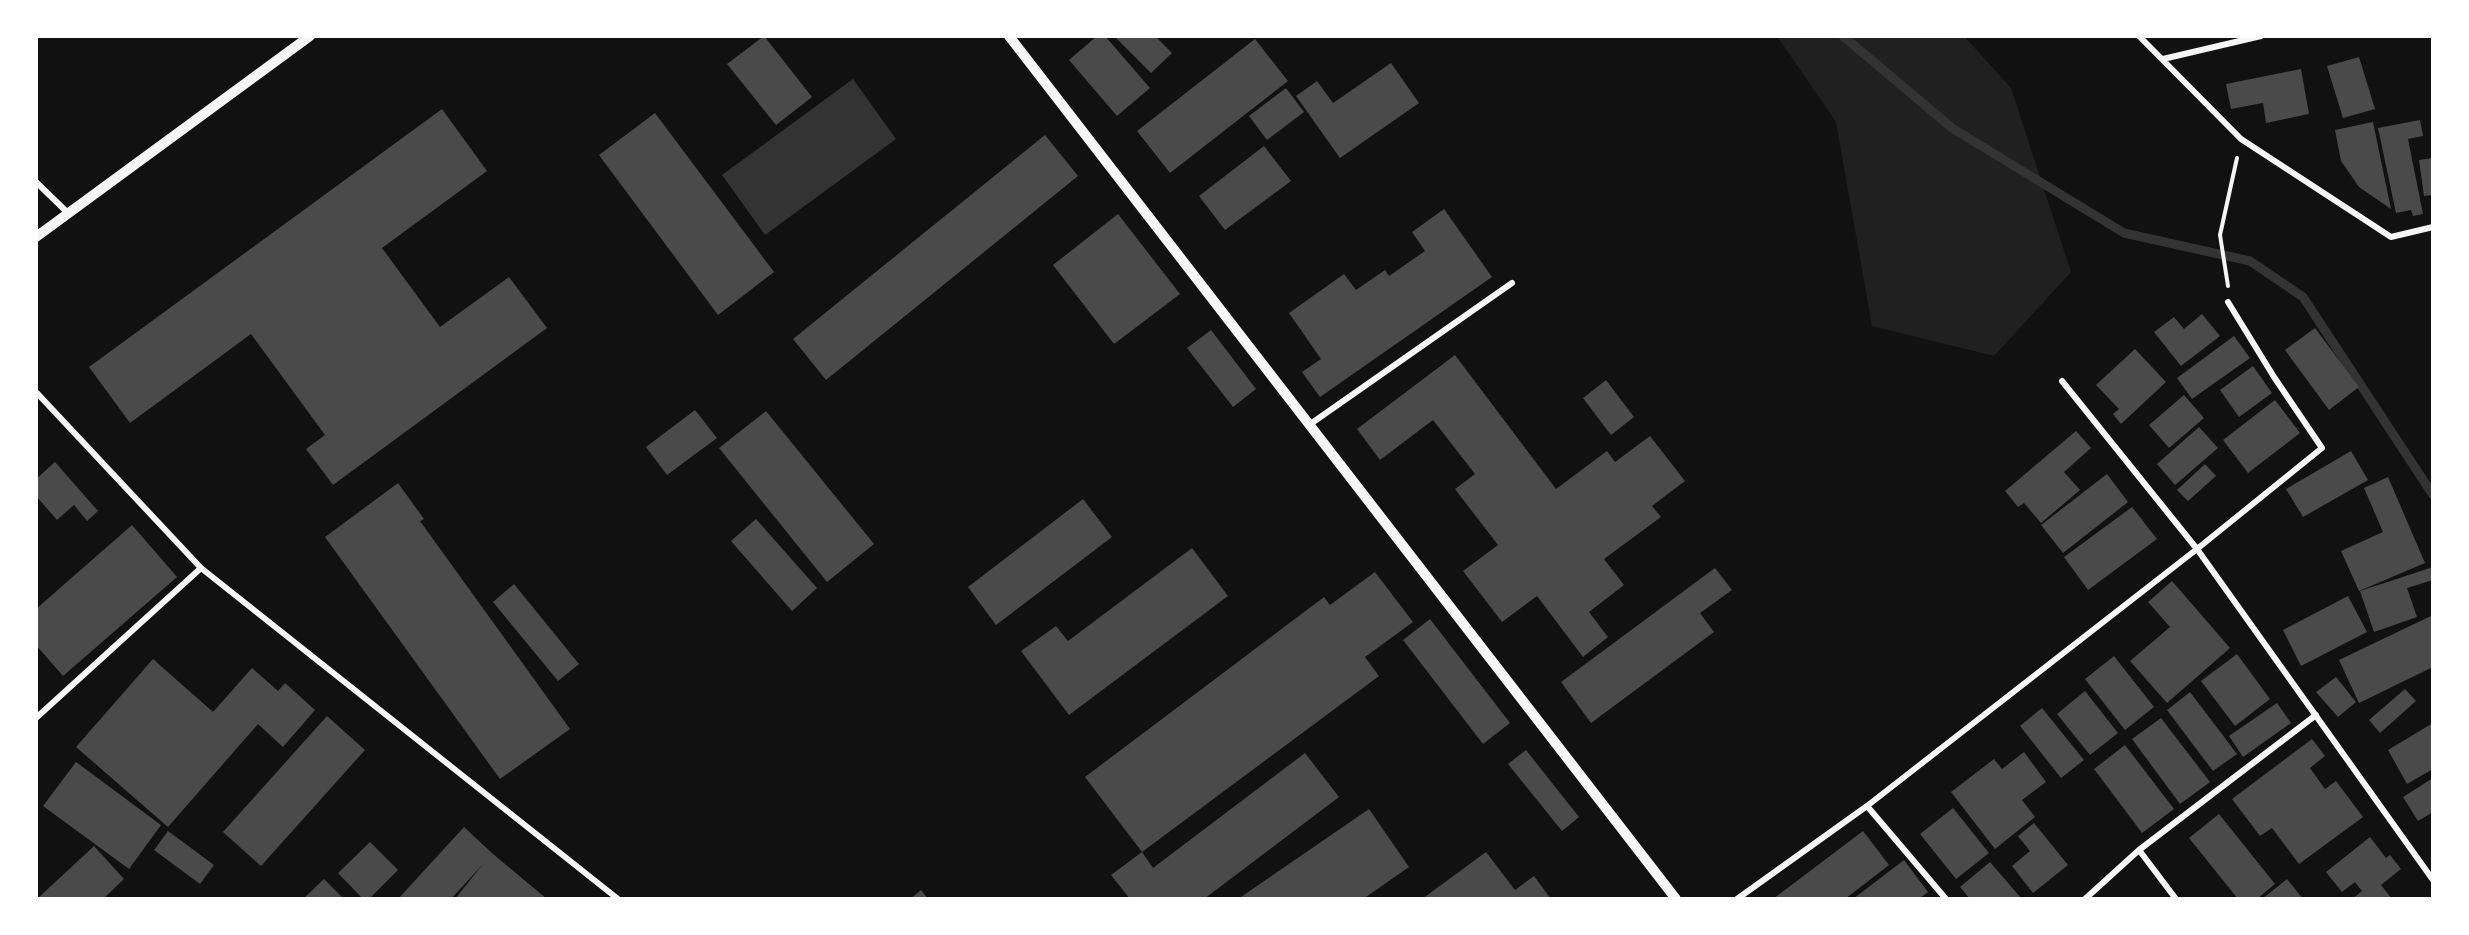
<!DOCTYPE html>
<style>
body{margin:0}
#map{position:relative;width:2469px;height:935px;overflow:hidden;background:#111;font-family:"PT Sans",sans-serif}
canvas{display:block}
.frame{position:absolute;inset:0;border:38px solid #fff;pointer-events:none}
</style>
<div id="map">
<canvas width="2469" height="935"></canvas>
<div class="frame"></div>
</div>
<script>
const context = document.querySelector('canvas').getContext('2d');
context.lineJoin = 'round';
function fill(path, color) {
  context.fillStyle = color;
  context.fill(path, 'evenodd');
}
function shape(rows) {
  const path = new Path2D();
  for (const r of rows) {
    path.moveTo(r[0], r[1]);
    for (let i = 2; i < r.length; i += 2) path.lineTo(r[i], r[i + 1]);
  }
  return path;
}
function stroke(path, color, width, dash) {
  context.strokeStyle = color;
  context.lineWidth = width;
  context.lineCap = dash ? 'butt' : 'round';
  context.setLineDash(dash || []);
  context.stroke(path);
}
fill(shape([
 [1777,36,1964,36,2011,88,2071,272,1994,356,1872,326,1836,122]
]), '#202020');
fill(shape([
 [853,79,896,139,765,235,722,175]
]), '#333');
stroke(shape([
 [1843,36,1952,128,2124,233,2250,261,2303,297,2433,495]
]), '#333', 9);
fill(shape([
 [764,36,812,97,776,125,727,64],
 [1097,36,1105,36,1150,88,1117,116,1069,60],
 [1114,36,1155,36,1172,53,1151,73],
 [1255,39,1288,81,1170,173,1137,131],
 [2359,57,2375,109,2343,118,2327,66],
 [1391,63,1419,103,1340,158,1296,96,1317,81,1333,103],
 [2301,69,2309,114,2266,123,2263,103,2231,109,2226,84],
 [1286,88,1304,112,1267,140,1249,116],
 [442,109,487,171,382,248,440,327,509,277,547,328,333,485,306,449,325,435,251,334,130,423,89,367],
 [655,113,774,272,718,315,599,155],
 [2420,120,2423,136,2408,139,2423,214,2413,216,2411,210,2396,213,2378,128],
 [2373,122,2391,209,2359,187,2341,161,2335,130],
 [1045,135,1078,176,826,380,793,339],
 [1264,146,1291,181,1225,230,1199,196],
 [2433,158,2433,195,2424,196,2419,160],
 [1444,209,1492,277,1320,397,1302,372,1321,359,1289,313,1344,274,1356,290,1385,270,1389,276,1425,251,1412,232],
 [1118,214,1180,294,1114,344,1053,265],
 [2202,314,2220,336,2181,366,2154,332,2174,317,2184,329],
 [2315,328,2359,387,2329,410,2285,350],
 [1211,330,1256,389,1233,407,1187,348],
 [2234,336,2250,358,2192,399,2177,378],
 [2135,349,2166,382,2121,424,2113,414,2119,409,2096,385],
 [1455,355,1556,489,1607,451,1615,462,1650,436,1685,481,1652,506,1661,517,1604,559,1624,585,1589,612,1608,637,1583,657,1537,596,1502,622,1463,571,1498,545,1455,489,1475,474,1433,420,1380,460,1357,429],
 [2253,366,2272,393,2239,417,2220,390],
 [1606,380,1634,417,1611,435,1583,398],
 [2184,395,2204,418,2169,448,2149,425],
 [2275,400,2300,433,2248,473,2223,440],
 [695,410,717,438,667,475,646,447],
 [766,411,874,544,827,582,719,448],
 [2199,427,2218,448,2175,485,2157,464],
 [2076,431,2091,448,2064,472,2080,490,2041,523,2024,503,2018,507,2005,491],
 [2351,451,2368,480,2303,517,2286,489],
 [55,462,98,511,87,521,74,505,57,520,36,496,36,479],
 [2205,464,2216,476,2188,501,2177,490],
 [2107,474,2128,502,2063,553,2041,525],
 [2388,477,2425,563,2359,591,2341,551,2383,532,2364,488],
 [398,483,424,519,420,521,570,729,500,779,325,537],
 [1083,499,1112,537,996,625,968,587],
 [2132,507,2157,539,2088,590,2064,557],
 [756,519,817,588,792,611,731,541],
 [132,525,177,577,63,676,36,645,36,609],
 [1192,548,1228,596,1069,715,1021,651,1056,626,1068,641],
 [2433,567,2433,580,2407,588,2417,617,2374,632,2360,591],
 [1715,568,1732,590,1700,613,1714,632,1591,723,1561,682],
 [1375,572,1413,622,1365,657,1379,676,1142,852,1153,868,1305,753,1339,797,1204,899,1130,899,1111,875,1142,852,1085,777,1324,597,1330,605],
 [2172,581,2230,648,2167,703,2130,661,2170,627,2148,602],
 [514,584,579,664,558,681,493,602],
 [2348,596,2367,632,2301,666,2283,630],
 [2433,615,2433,667,2359,703,2339,660],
 [1430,619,1510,723,1483,744,1403,640],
 [2237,654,2270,699,2235,726,2201,681],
 [2114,656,2154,707,2125,730,2085,679],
 [153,659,213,712,252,668,278,691,285,683,315,710,283,747,258,724,168,827,76,747],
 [2336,677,2356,702,2338,717,2316,692],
 [2405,689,2416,701,2380,733,2369,720],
 [2085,691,2118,733,2090,755,2057,714],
 [2190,692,2237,754,2213,771,2167,710],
 [2277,703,2291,723,2243,757,2229,736],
 [2042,708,2084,760,2061,778,2020,726],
 [327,716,365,750,261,866,223,832],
 [2161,718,2210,782,2180,804,2132,739],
 [2433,723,2433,769,2407,784,2388,750],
 [2312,739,2325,756,2310,768,2325,789,2336,781,2363,817,2299,864,2272,828,2260,836,2232,799],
 [2125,745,2174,809,2142,833,2094,769],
 [1526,750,1579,817,1562,831,1508,764],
 [2024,752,2046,782,2022,800,2035,817,1995,849,1951,792,1994,759,2002,769],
 [76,762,161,825,129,869,43,806],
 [2433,778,2433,812,2418,821,2403,797],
 [1953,808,1989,853,1956,879,1920,834],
 [1369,809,1409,867,1363,899,1238,899],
 [2219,814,2275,884,2257,899,2238,899,2189,838],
 [2034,823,2068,865,2033,893,2012,866,2030,851,2018,836],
 [464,827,493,854,547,899,455,899,483,864,451,899,398,899],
 [168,831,214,865,200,884,154,850],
 [1863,831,1889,865,1845,899,1773,899],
 [2370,837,2386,858,2390,855,2401,869,2381,885,2392,899,2352,899,2362,891,2355,882,2342,892,2326,872],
 [370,842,398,870,369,899,363,899,338,873],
 [94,846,124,879,103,899,37,899],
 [1486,852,1515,890,1534,876,1551,899,1422,899],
 [1904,860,1928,892,1919,899,1853,899],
 [1990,862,2021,898,2020,899,1970,899,1960,887],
 [324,879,344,899,303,899],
 [2287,879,2303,899,2262,899],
 [921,890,928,899,910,899]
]), '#4a4a4a');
stroke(shape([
 [2228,286,2220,235,2237,158]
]), '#f5f5f5', 4);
stroke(shape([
 [2139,36,2241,139,2391,237,2433,227],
 [2163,59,2261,36],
 [36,182,68,213],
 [2062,381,2197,549,2433,880],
 [36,392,201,568,618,899],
 [1309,425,1512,283],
 [36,718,201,568],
 [1867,806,1946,899],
 [2139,850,2176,899],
 [1737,899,1867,806,2197,549,2322,448,2274,377,2228,302],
 [2085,899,2139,850,2316,715]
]), '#f5f5f5', 6);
stroke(shape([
 [1009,36,1676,899],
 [36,237,310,36]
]), '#f5f5f5', 10);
</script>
